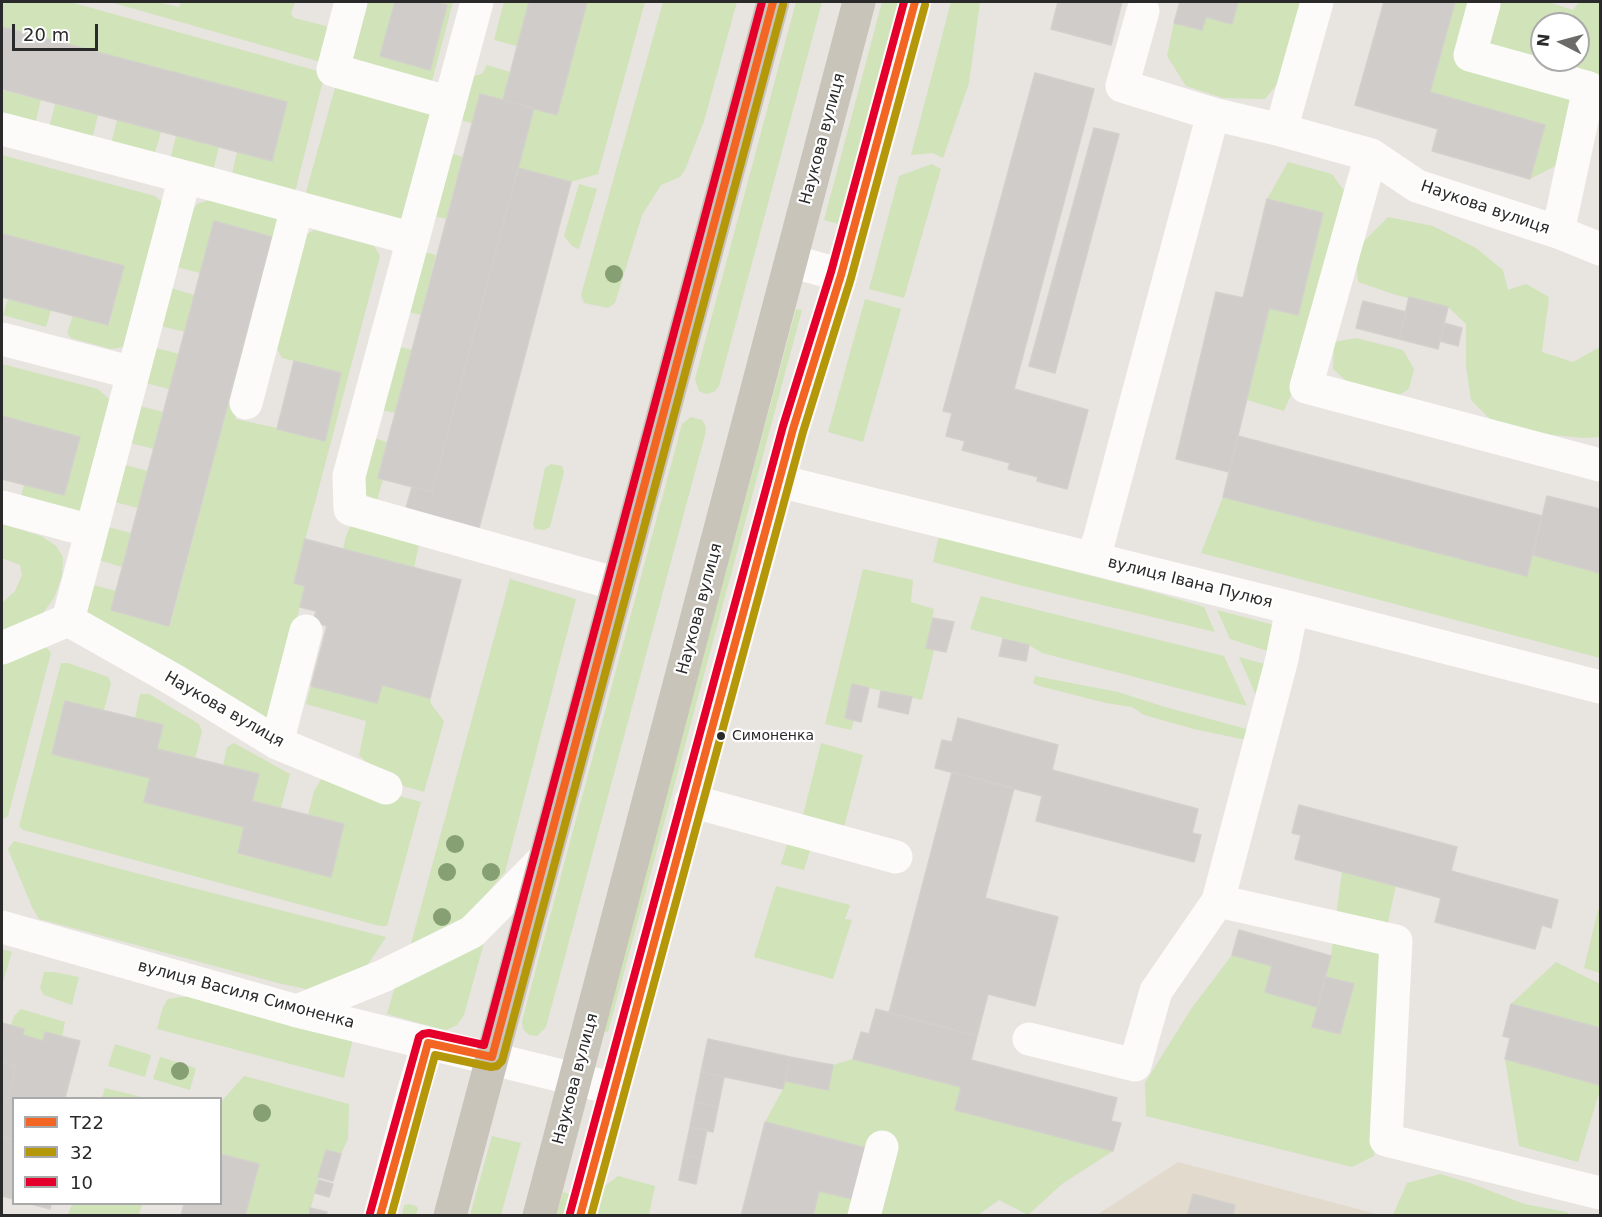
<!DOCTYPE html>
<meta charset="utf-8">
<style>
body{margin:0}
#map{position:relative;width:1602px;height:1217px;overflow:hidden;background:#e8e4e0;font-family:"DejaVu Sans",sans-serif}
canvas{display:block}
.frame{position:absolute;inset:0;border:3px solid #2a2a2a;pointer-events:none}
.legend{position:absolute;left:12px;top:1097px;width:210px;height:108px;box-sizing:border-box;background:#fff;border:2px solid #aaa;margin:0;padding:8px 10px;list-style:none;font-size:18px;color:#2a2a2a}
.legend li{display:flex;align-items:center;gap:12px;height:30px}
.legend b{width:30px;border:2px solid #aaa}
.north{position:absolute;left:1530px;top:12px;width:60px;height:60px;box-sizing:border-box;background:#fff;border:2px solid #aaa;border-radius:50%;rotate:276deg;font-size:16px;font-weight:700;line-height:24px;text-align:center;color:#2a2a2a}
.north::after{content:'';display:block;margin:auto;width:21px;height:27px;background:#6c6b6a;clip-path:polygon(50% 0,100% 100%,50% 72%,0 100%)}
.scale{position:absolute;left:12px;top:24px;width:86px;height:27px;box-sizing:border-box;border:3px solid #2a2a2a;border-top:0;padding-left:8px;font-size:18px;line-height:21px;white-space:nowrap;color:#2a2a2a;-webkit-text-stroke:4px #fff;paint-order:stroke}
</style>
<div id="map">
<canvas width="1602" height="1217"></canvas>
<div class="frame"></div>
<ul class="legend">
<li><b style="height:8px;background:#f26522"></b>Т22</li>
<li><b style="height:8px;background:#b5980a"></b>32</li>
<li><b style="height:8px;background:#e4002b"></b>10</li>
</ul>
<div class="north">N</div>
<div class="scale">20 m</div>
</div>
<script>
const context = document.querySelector('canvas').getContext('2d');
context.lineJoin = 'round';
function fill(path, color) {
  context.fillStyle = color;
  context.fill(path, 'evenodd');
}
function shape(rows) {
  const path = new Path2D();
  for (const r of rows) {
    path.moveTo(r[0], r[1]);
    for (let i = 2; i < r.length; i += 2) path.lineTo(r[i], r[i + 1]);
  }
  return path;
}
function stroke(path, color, width, dash) {
  context.strokeStyle = color;
  context.lineWidth = width;
  context.lineCap = dash ? 'butt' : 'round';
  context.setLineDash(dash || []);
  context.stroke(path);
}
function label(font, color, halo, rows, align = 'center') {
  context.font = font + ' "DejaVu Sans",sans-serif';
  context.lineWidth = 4.5;
  context.setLineDash([]);
  context.textBaseline = 'middle';
  context.strokeStyle = halo;
  context.fillStyle = color;
  for (const [text, x, y, turn = 0] of rows) {
    context.save();
    context.translate(x, y);
    context.rotate((+turn || 0) * Math.PI / 180);
    context.textAlign = isNaN(turn) ? turn : align;
    if (halo) context.strokeText(text, 0, 0);
    context.fillText(text, 0, 0);
    context.restore();
  }
}
fill(shape([
 [1178,1162,1381,1215,1095,1216]
]), '#e3dace');
fill(shape([
 [2,2,70,2,325,73,293,200,230,183,237,152,272,161,287,102,2,27],
 [110,2,157,2,179,7,181,2,295,2,291,14,294,18,326,26,329,33,328,64],
 [365,2,453,2,431,85,349,63],
 [504,2,529,2,517,46,494,40],
 [587,2,645,2,598,174,571,182,518,168,534,108,557,114],
 [663,2,737,2,704,121,685,170,680,177,661,185,642,215,615,303,608,308,584,303,581,295],
 [796,2,822,2,719,386,714,392,706,394,699,391,695,379],
 [882,2,898,2,838,224,824,220],
 [951,2,980,2,969,83,943,158,933,153,911,155],
 [1238,2,1305,2,1282,78,1265,99,1223,98,1186,86,1167,56,1174,23,1202,30,1206,17,1232,24],
 [1455,2,1548,2,1573,10,1579,2,1600,2,1600,106,1565,161,1530,179,1430,92],
 [1542,24,1578,24,1578,60,1542,60],
 [487,65,510,72,503,100,480,94,472,123,456,119,470,77,482,74],
 [338,77,431,111,401,219,303,203],
 [2,90,41,100,35,124,2,115],
 [55,104,98,115,92,139,49,128],
 [117,120,161,132,154,156,111,144],
 [176,136,219,147,213,171,170,160],
 [447,152,463,157,446,219,430,215],
 [2,155,155,196,162,202,123,347,111,349,71,338,67,333,73,316,109,325,124,266,2,234],
 [1288,162,1332,174,1358,210,1306,361,1284,411,1247,400,1269,308,1298,315,1323,213,1267,199],
 [932,164,941,169,904,298,869,289,899,176],
 [579,184,597,189,579,249,572,246,564,236],
 [209,200,283,218,284,223,235,419,277,428,294,361,282,358,274,343,301,238,314,230,374,246,380,256,294,582,305,586,273,713,265,719,86,612,93,585,116,591,112,610,170,626,272,237,214,222,200,273,177,267,192,211,197,204],
 [1388,217,1433,226,1476,248,1503,270,1508,290,1526,284,1549,297,1542,352,1573,362,1600,347,1600,437,1583,438,1533,433,1497,426,1471,400,1466,366,1466,324,1448,307,1396,295,1358,282,1355,250],
 [420,251,436,255,421,315,404,311],
 [171,288,194,295,185,332,161,326],
 [8,299,51,310,46,327,3,315],
 [865,299,901,309,863,442,828,432],
 [796,309,802,310,608,1032,603,1031],
 [1356,338,1403,350,1414,369,1409,389,1386,403,1360,393,1333,369,1334,342],
 [395,346,412,350,395,413,378,409],
 [156,348,179,354,169,389,146,383],
 [2,364,98,389,110,400,86,514,17,509,24,485,64,495,79,437,2,416],
 [140,406,163,412,154,449,130,443],
 [691,417,702,420,706,427,705,435,546,1027,537,1036,529,1035,523,1029,522,1021,682,424],
 [370,437,387,442,378,477,383,479,377,500,360,492],
 [551,464,562,466,564,472,550,527,544,530,535,529,533,524,545,468],
 [125,465,148,471,138,508,115,502],
 [1223,497,1527,576,1533,555,1600,573,1600,658,1201,553],
 [2,524,41,536,56,546,63,557,62,576,54,598,43,613,2,633,2,603,15,591,22,575,20,565,2,558],
 [351,525,421,535,414,568,343,549,346,536],
 [108,527,131,533,122,567,99,560],
 [939,536,1153,592,1204,607,1215,632,1019,585,933,562],
 [863,569,913,580,911,602,934,609,926,647,934,650,922,700,852,684,845,718,854,720,851,730,825,724],
 [510,579,576,599,505,872,462,924,410,947],
 [981,596,1224,656,1247,706,1042,653,1029,645,970,629],
 [1217,610,1274,625,1280,655,1230,639],
 [46,647,51,653,8,816,2,820,2,658],
 [1239,657,1275,667,1262,709],
 [61,663,68,663,108,677,111,683,104,710,53,754,150,778,144,802,244,827,238,854,331,876,344,824,308,815,314,791,322,778,330,777,421,802,387,926,380,926,23,830,19,826],
 [1035,676,1118,692,1165,707,1254,731,1251,741,1194,729,1144,715,1132,707,1106,703,1039,686,1033,683],
 [382,685,430,698,431,704,444,721,424,792,366,775,368,764,359,755,366,721,306,704,311,686,377,703],
 [140,694,149,694,199,724,202,731,195,759,157,749,163,725,135,718],
 [234,743,290,774,281,808,252,801,223,766,227,747],
 [821,743,863,755,844,827,803,815],
 [790,834,813,841,804,870,781,864],
 [14,841,189,887,386,937,365,969,311,990,282,984,39,919,32,907,8,849],
 [1342,871,1396,885,1382,950,1374,1156,1352,1167,1146,1116,1145,1083,1191,1009,1232,955,1272,966,1265,992,1317,1007,1312,1027,1340,1034,1353,985,1326,977,1331,956],
 [776,886,850,905,845,919,852,920,833,979,754,957],
 [1598,910,1600,910,1600,973,1584,968],
 [488,928,464,1015,457,1025,446,1030,440,1029,387,1014,396,983],
 [2,949,12,952,3,982,2,982],
 [1556,962,1600,984,1600,1028,1511,1004],
 [44,972,53,972,79,977,72,1005,44,995,40,988],
 [181,997,201,997,353,1038,344,1078,157,1029,163,1007,168,999],
 [21,1009,65,1022,62,1037,45,1032,43,1041,23,1035,24,1029,11,1025,14,1016],
 [115,1044,151,1055,145,1077,108,1066],
 [160,1057,196,1068,190,1090,153,1079],
 [853,1059,961,1087,955,1110,1113,1151,1062,1184,1028,1215,999,1200,978,1215,812,1215,819,1191,856,1200,870,1149,765,1122,783,1089,785,1081,827,1090,833,1065],
 [1505,1059,1600,1085,1600,1090,1578,1162,1519,1146],
 [244,1076,349,1104,348,1139,341,1154,326,1150,309,1215,245,1215,259,1164,221,1154,220,1103],
 [105,1088,146,1098,102,1098],
 [492,1136,521,1143,501,1215,470,1215],
 [1440,1174,1470,1183,1524,1204,1567,1212,1570,1215,1393,1215,1407,1183],
 [618,1176,655,1186,649,1215,595,1216,601,1189],
 [563,1192,569,1194,563,1215,556,1215],
 [72,1204,142,1204,139,1215,68,1215],
 [409,1204,416,1206,418,1209,416,1215,402,1215,404,1205]
]), '#d0e3b9');
const building = shape([
 [395,2,434,2,447,5,430,70,380,56,395,2],
 [529,2,587,2,557,115,503,100,529,2],
 [1058,2,1122,2,1111,45,1051,29,1058,2],
 [1180,2,1238,2,1232,24,1206,17,1202,30,1174,23,1180,2],
 [1384,2,1455,2,1430,92,1545,125,1530,179,1432,151,1438,129,1355,105,1384,2],
 [2,27,287,102,272,161,2,89,2,27],
 [1035,73,1094,89,1014,389,1088,410,1067,489,1037,481,1038,477,1008,469,1010,463,962,450,965,441,946,436,952,413,943,411,1035,73],
 [480,94,534,108,432,492,378,478,480,94],
 [1094,128,1119,134,1055,373,1029,366,1094,128],
 [518,168,571,182,479,528,406,508,412,487,432,492,518,168],
 [1267,199,1323,213,1298,315,1269,308,1229,472,1176,459,1216,292,1243,298,1267,199],
 [214,221,272,237,169,626,111,610,214,221],
 [2,234,124,266,108,325,2,297,2,234],
 [1409,297,1448,307,1438,349,1399,339,1409,297],
 [1363,301,1406,312,1399,339,1356,328,1363,301],
 [1444,323,1462,328,1458,346,1440,341,1444,323],
 [294,361,341,373,325,441,277,429,294,361],
 [2,416,80,437,64,495,2,479,2,416],
 [1238,436,1542,516,1527,576,1223,497,1238,436],
 [1547,496,1600,509,1600,573,1533,555,1547,496],
 [305,539,461,580,430,698,382,685,377,703,311,686,327,626,313,622,316,611,300,607,305,586,294,583,305,539],
 [933,618,954,622,946,652,926,648,933,618],
 [1003,639,1029,645,1026,661,999,656,1003,639],
 [852,684,869,688,861,722,845,718,852,684],
 [881,691,912,697,908,714,878,707,881,691],
 [65,701,163,725,157,749,259,774,252,801,344,824,331,877,238,853,244,827,144,802,150,778,52,754,65,701],
 [958,718,1058,745,1052,770,1198,809,1192,833,1201,835,1194,862,1036,821,1042,796,935,768,942,740,952,742,958,718],
 [952,772,1014,788,985,898,1058,917,1035,1006,988,994,977,1036,889,1013,952,772],
 [1299,805,1457,847,1451,871,1558,900,1551,928,1542,925,1535,949,1435,922,1441,898,1295,859,1301,835,1292,833,1299,805],
 [1239,930,1331,956,1317,1007,1265,992,1272,966,1232,955,1239,930],
 [1326,977,1354,984,1340,1034,1312,1027,1326,977],
 [1511,1004,1600,1028,1600,1085,1505,1059,1510,1038,1503,1036,1511,1004],
 [876,1009,977,1036,971,1060,1117,1098,1111,1121,1121,1123,1113,1151,955,1110,961,1087,853,1059,861,1032,869,1034,876,1009],
 [2,1023,24,1029,23,1035,43,1041,45,1032,80,1041,65,1098,14,1099,8,1098,16,1066,2,1062,2,1023],
 [708,1039,790,1057,783,1089,701,1072,708,1039],
 [790,1057,833,1065,828,1090,785,1081,790,1057],
 [2,1062,16,1066,8,1098,14,1099,14,1140,2,1137,2,1062],
 [701,1072,724,1077,718,1107,695,1102,701,1072],
 [695,1102,718,1107,713,1132,690,1127,695,1102],
 [765,1122,870,1149,856,1200,819,1191,813,1216,741,1216,765,1122],
 [690,1127,707,1130,701,1159,684,1155,690,1127],
 [2,1137,14,1140,14,1199,2,1196,2,1137],
 [326,1150,341,1154,333,1181,318,1177,326,1150],
 [220,1154,259,1164,245,1216,181,1216,184,1204,220,1204,220,1154],
 [684,1155,701,1159,696,1184,679,1180,684,1155],
 [319,1180,333,1184,329,1197,315,1193,319,1180],
 [1193,1194,1235,1205,1233,1216,1187,1216,1193,1194],
 [31,1204,51,1204,50,1209,31,1204],
 [310,1208,327,1212,326,1216,309,1216,310,1208]
]);
fill(building, '#cfccc9');
stroke(building, '#d3d0cc', 1.5);
stroke(shape([
 [351,2,333,70,450,103],
 [477,2,349,476,350,509,617,584],
 [1484,4,1470,55,1589,88,1558,232],
 [1143,11,1122,86,1213,114],
 [2,129,185,177],
 [1281,130,1371,155,1417,186,1558,232,1600,249],
 [1371,155,1306,387,1600,465],
 [791,261,841,275],
 [2,339,133,373],
 [246,403,297,208],
 [779,481,1292,608,1600,687],
 [2,507,91,531],
 [1092,558,1099,540,1213,114,1281,130,1317,2],
 [68,620,174,680,277,743,386,788],
 [2,648,68,620,185,177,413,239],
 [277,743,306,631],
 [691,801,896,857],
 [1218,901,1396,941,1386,1140,1600,1193],
 [2,927,297,1011,603,1086],
 [297,1011,383,976,472,932,545,858],
 [1029,1039,1135,1065,1156,991,1218,901,1282,659,1292,608],
 [380,1216,413,1093,428,1043],
 [580,1216,793,429,841,275,915,2],
 [864,1216,882,1147]
]), '#fcfbfa', 33);
stroke(shape([
 [450,1216,773,2],
 [539,1216,859,2]
]), '#c9c4ba', 33);
stroke(shape([
 [380,1216,428,1043,492,1057,773,2],
 [580,1216,793,429,841,275,915,2]
]), '#f26522', 8);
stroke(shape([
 [391,1216,435,1055,491,1067,497,1066,502,1061,783,5],
 [591,1216,803,432,851,278,925,5]
]), '#b5980a', 8);
stroke(shape([
 [370,1213,419,1037,423,1034,429,1033,484,1045,762,2],
 [570,1213,783,426,831,272,904,2]
]), '#e4002b', 8);
context.fillStyle = '#86a073';
for (const [x, y] of [
 [614,274],
 [455,844],
 [447,872],
 [491,872],
 [442,917],
 [180,1071],
 [262,1113]
]) {
  context.beginPath();
  context.arc(x, y, 9, 0, 2 * Math.PI);
  context.fill();
}
for (const [x, y, r, color] of [
 [721,736,5,"#2a2a2a"]
]) {
  const dot = new Path2D();
  dot.arc(x, y, r, 0, 2 * Math.PI);
  context.fillStyle = color;
  context.fill(dot);
  stroke(dot, '#fff', 2);
}
label('14px', '#2a2a2a', '#fff', [
 ["Симоненка",732,736]
], 'left');
label('16px', '#2a2a2a', '#fff', [
 ["Наукова вулиця",823,139,-75],
 ["Наукова вулиця",1485,208,19],
 ["вулиця Івана Пулюя",1190,583,14],
 ["Наукова вулиця",700,609,-75],
 ["Наукова вулиця",224,710,30],
 ["вулиця Василя Симоненка",246,995,15],
 ["Наукова вулиця",576,1079,-75]
]);
</script>
